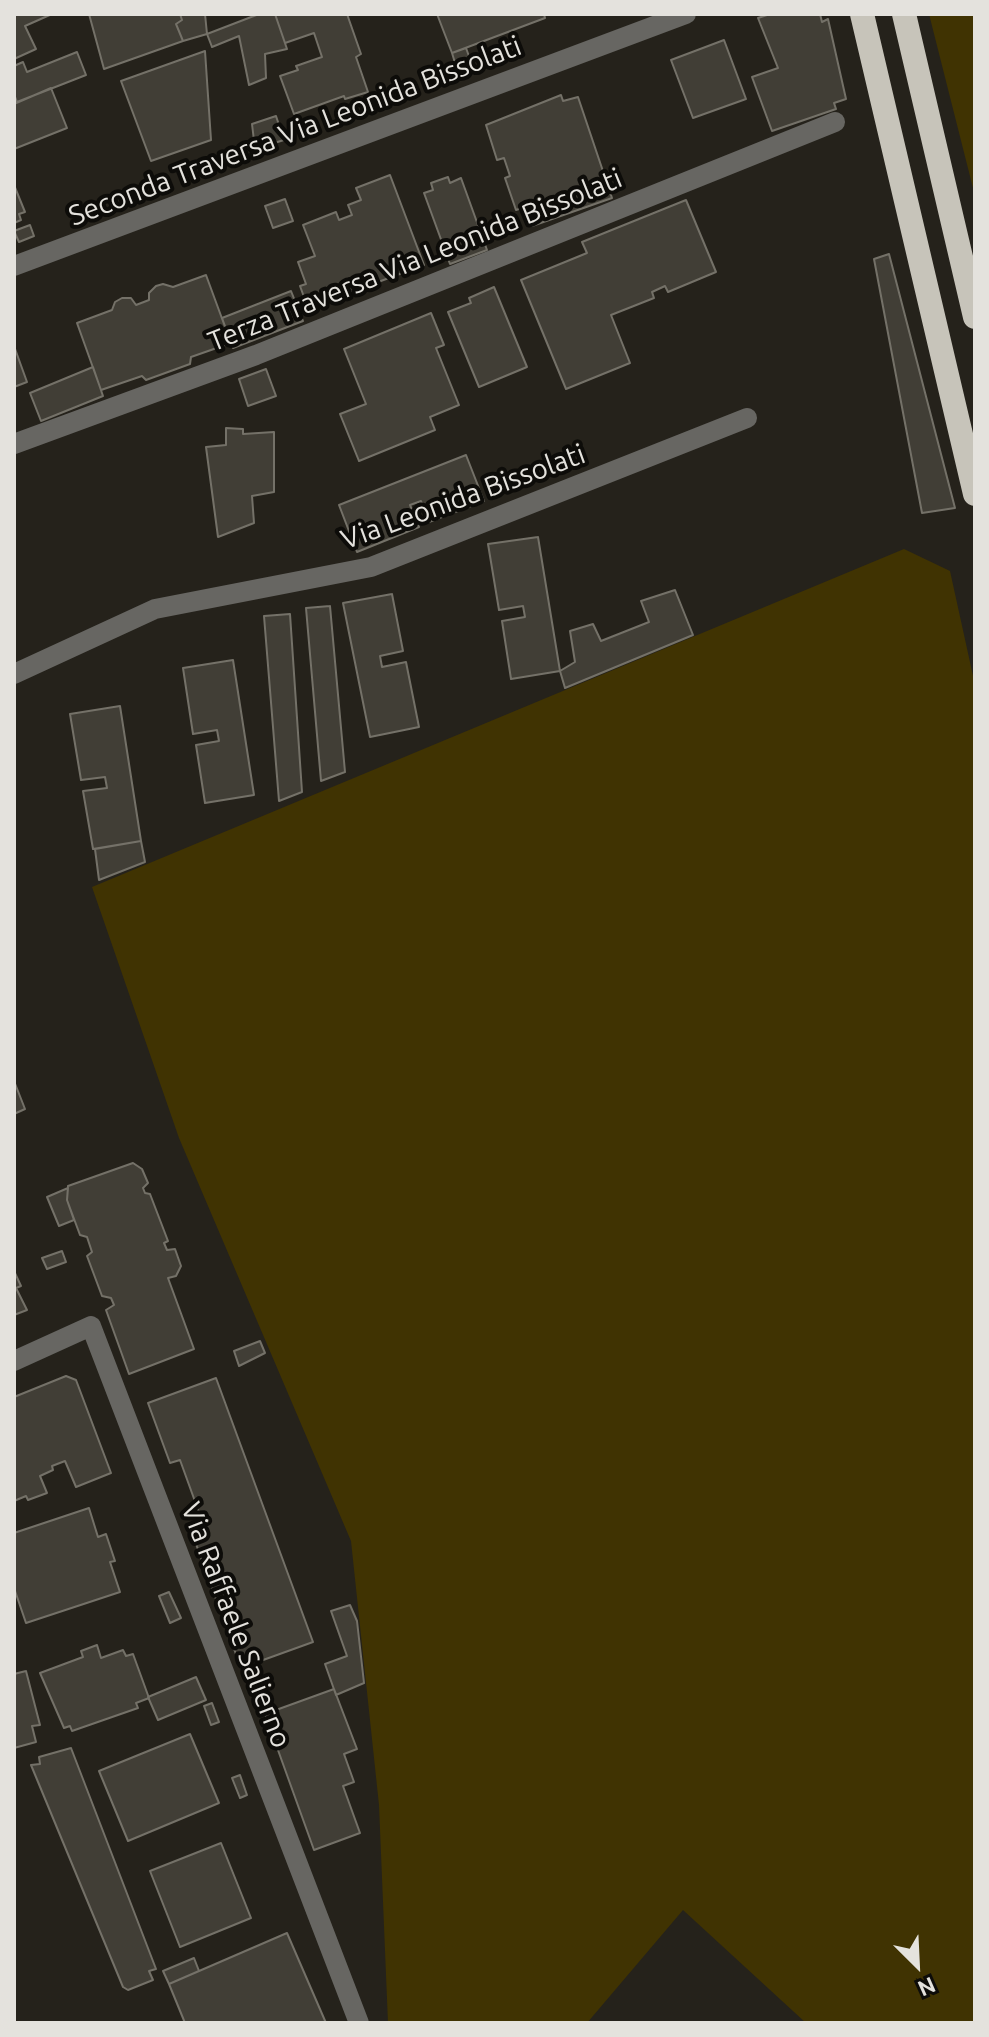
<!DOCTYPE html>
<style>
body{margin:0}
#map{position:relative;width:989px;height:2037px;overflow:hidden;background:#25221b;font-family:Ubuntu,sans-serif}
canvas{display:block}
.frame{position:absolute;inset:0;border:16px solid #e4e2dd;pointer-events:none}
.north{position:absolute;left:877px;top:1925px;width:80px;height:80px;-webkit-text-stroke:6px #0d0c09;paint-order:stroke;rotate:156deg;font-size:22px;font-weight:700;line-height:32px;text-align:center;color:#e4e2dd}
.north::after{content:'';display:block;margin:auto;width:28px;height:36px;background:#e4e2dd;clip-path:polygon(50% 0,100% 100%,50% 72%,0 100%)}
</style>
<div id="map">
<canvas width="989" height="2037"></canvas>
<div class="frame"></div>
<div class="north">N</div>
</div>
<script>
const context = document.querySelector('canvas').getContext('2d');
context.lineJoin = 'round';
function fill(path, color) {
  context.fillStyle = color;
  context.fill(path, 'evenodd');
}
function shape(rows) {
  const path = new Path2D();
  for (const r of rows) {
    path.moveTo(r[0], r[1]);
    for (let i = 2; i < r.length; i += 2) path.lineTo(r[i], r[i + 1]);
  }
  return path;
}
function stroke(path, color, width, dash) {
  context.strokeStyle = color;
  context.lineWidth = width;
  context.lineCap = dash ? 'butt' : 'round';
  context.setLineDash(dash || []);
  context.stroke(path);
}
function label(font, color, halo, rows, align = 'center') {
  context.font = font + ' Ubuntu,sans-serif';
  context.lineWidth = 8;
  context.setLineDash([]);
  context.textBaseline = 'middle';
  context.strokeStyle = halo;
  context.fillStyle = color;
  for (const [text, x, y, turn = 0] of rows) {
    context.save();
    context.translate(x, y);
    context.rotate((+turn || 0) * Math.PI / 180);
    context.textAlign = isNaN(turn) ? turn : align;
    if (halo) context.strokeText(text, 0, 0);
    context.fillText(text, 0, 0);
    context.restore();
  }
}
fill(shape([
 [929,14,975,14,975,196],
 [904,549,950,571,975,685,975,2023,806,2023,683,1910,587,2023,388,2023,379,1805,351,1541,179,1138,92,887]
]), '#403302');
const building = shape([
 [14,14,52,14,25,26,36,49,14,59,14,14],
 [89,14,180,14,182,20,176,24,183,41,104,69,89,14],
 [180,14,205,14,207,34,183,41,176,24,182,20,180,14],
 [259,14,275,14,287,49,265,54,266,78,249,85,239,36,212,47,207,34,259,14],
 [275,14,347,14,361,54,356,57,368,92,345,99,344,96,294,114,280,76,298,70,296,66,322,57,314,33,285,43,275,14],
 [437,14,544,14,545,18,452,53,437,14],
 [770,14,820,14,822,22,828,19,846,99,834,103,836,109,772,131,752,77,778,68,758,18,770,14],
 [724,40,746,99,693,118,671,60,724,40],
 [466,48,474,70,459,76,452,53,466,48],
 [205,51,211,140,151,161,121,81,205,51],
 [77,52,86,75,17,102,14,94,14,66,23,62,27,72,77,52],
 [51,88,67,128,14,149,14,104,51,88],
 [561,95,563,101,578,97,612,198,532,226,525,207,516,210,505,178,510,176,504,158,497,160,486,125,561,95],
 [276,116,284,140,255,149,252,124,276,116],
 [390,175,424,265,308,308,300,286,306,284,298,262,315,256,303,225,336,212,339,220,352,215,348,205,361,200,356,188,390,175],
 [448,177,450,183,461,178,487,250,450,264,424,193,433,190,431,183,448,177],
 [14,185,25,212,19,214,21,220,14,223,14,185],
 [285,199,293,221,273,228,265,206,285,199],
 [686,200,716,272,668,292,665,286,652,292,654,298,611,315,630,363,566,389,521,280,587,253,582,242,686,200],
 [30,225,34,236,19,242,14,231,30,225],
 [889,254,955,508,922,513,874,259,889,254],
 [206,275,231,343,191,357,190,364,146,380,142,376,101,390,77,323,112,310,115,302,122,298,131,298,136,305,149,300,149,293,156,286,163,284,173,287,206,275],
 [494,287,527,367,479,387,448,312,471,303,469,298,494,287],
 [291,291,303,321,233,348,222,318,291,291],
 [431,313,444,345,436,348,459,405,430,417,435,430,359,461,340,414,366,404,344,349,431,313],
 [14,346,27,382,14,387,14,346],
 [93,367,103,396,41,421,30,393,93,367],
 [266,369,276,396,248,406,239,379,266,369],
 [226,428,243,429,243,434,274,432,274,492,252,496,254,523,218,537,206,447,226,445,226,428],
 [466,455,484,501,429,522,421,501,410,505,419,527,357,552,339,505,466,455],
 [538,537,560,671,511,679,502,621,525,617,523,606,499,610,488,544,538,537],
 [675,590,693,635,565,688,560,671,575,662,570,631,593,624,601,641,649,622,641,601,675,590],
 [392,594,403,651,380,656,382,667,406,662,419,727,370,737,343,603,392,594],
 [330,606,345,772,321,781,306,608,330,606],
 [290,614,302,792,279,801,264,616,290,614],
 [233,660,254,795,205,803,196,745,219,741,217,730,193,734,183,668,233,660],
 [120,706,141,841,93,849,83,791,107,788,105,777,81,780,70,714,120,706],
 [141,841,145,862,99,880,95,849,141,841],
 [14,1081,25,1109,14,1114,14,1081],
 [133,1163,142,1169,148,1183,143,1188,145,1193,150,1194,168,1241,164,1243,167,1250,175,1249,181,1266,176,1276,168,1278,194,1349,129,1374,106,1310,114,1305,111,1298,102,1296,87,1256,92,1252,87,1237,80,1235,67,1200,68,1186,133,1163],
 [68,1188,67,1200,74,1220,59,1226,47,1197,68,1188],
 [62,1251,66,1262,47,1269,42,1258,62,1251],
 [14,1271,21,1286,16,1288,27,1310,14,1315,14,1271],
 [260,1341,265,1353,239,1366,234,1351,260,1341],
 [66,1376,76,1380,111,1473,76,1487,65,1461,52,1466,53,1470,40,1476,47,1493,28,1500,26,1496,14,1501,14,1397,66,1376],
 [216,1378,313,1642,241,1668,192,1533,205,1529,180,1460,170,1463,148,1403,216,1378],
 [89,1508,98,1537,106,1534,115,1561,110,1562,120,1592,26,1623,14,1588,14,1533,89,1508],
 [169,1592,181,1618,170,1623,159,1596,169,1592],
 [350,1605,357,1621,364,1683,336,1695,325,1664,347,1656,331,1611,350,1605],
 [97,1645,101,1658,123,1650,126,1656,133,1654,149,1698,136,1703,138,1708,72,1731,70,1726,64,1728,40,1673,83,1657,81,1651,97,1645],
 [26,1671,40,1725,32,1726,36,1742,14,1748,14,1674,26,1671],
 [196,1677,206,1700,158,1720,148,1697,196,1677],
 [334,1689,357,1749,344,1754,354,1782,343,1786,360,1833,314,1850,265,1714,334,1689],
 [212,1703,219,1722,211,1725,204,1706,212,1703],
 [190,1734,219,1803,128,1841,99,1771,190,1734],
 [71,1748,156,1969,149,1971,153,1980,128,1990,123,1987,31,1765,40,1764,39,1757,71,1748],
 [240,1775,247,1795,240,1798,232,1778,240,1775],
 [221,1843,251,1918,180,1947,150,1871,221,1843],
 [287,1933,326,2023,185,2023,169,1984,287,1933],
 [194,1958,199,1971,169,1984,163,1971,194,1958]
]);
fill(building, '#413e36');
stroke(building, '#747168', 2);
stroke(shape([
 [14,266,686,14],
 [14,444,256,355,835,122],
 [14,674,155,609,371,567,747,418],
 [14,1361,91,1326,359,2023]
]), '#676662', 20);
stroke(shape([
 [862,14,975,494],
 [904,14,975,317]
]), '#c7c4ba', 24);
label('28px', '#e4e2dd', '#0d0c09', [
 ["Seconda Traversa Via Leonida Bissolati",295,131,-21],
 ["Terza Traversa Via Leonida Bissolati",415,260,-22],
 ["Via Leonida Bissolati",463,497,-20],
 ["Via Raffaele Salierno",236,1625,69]
]);
</script>
